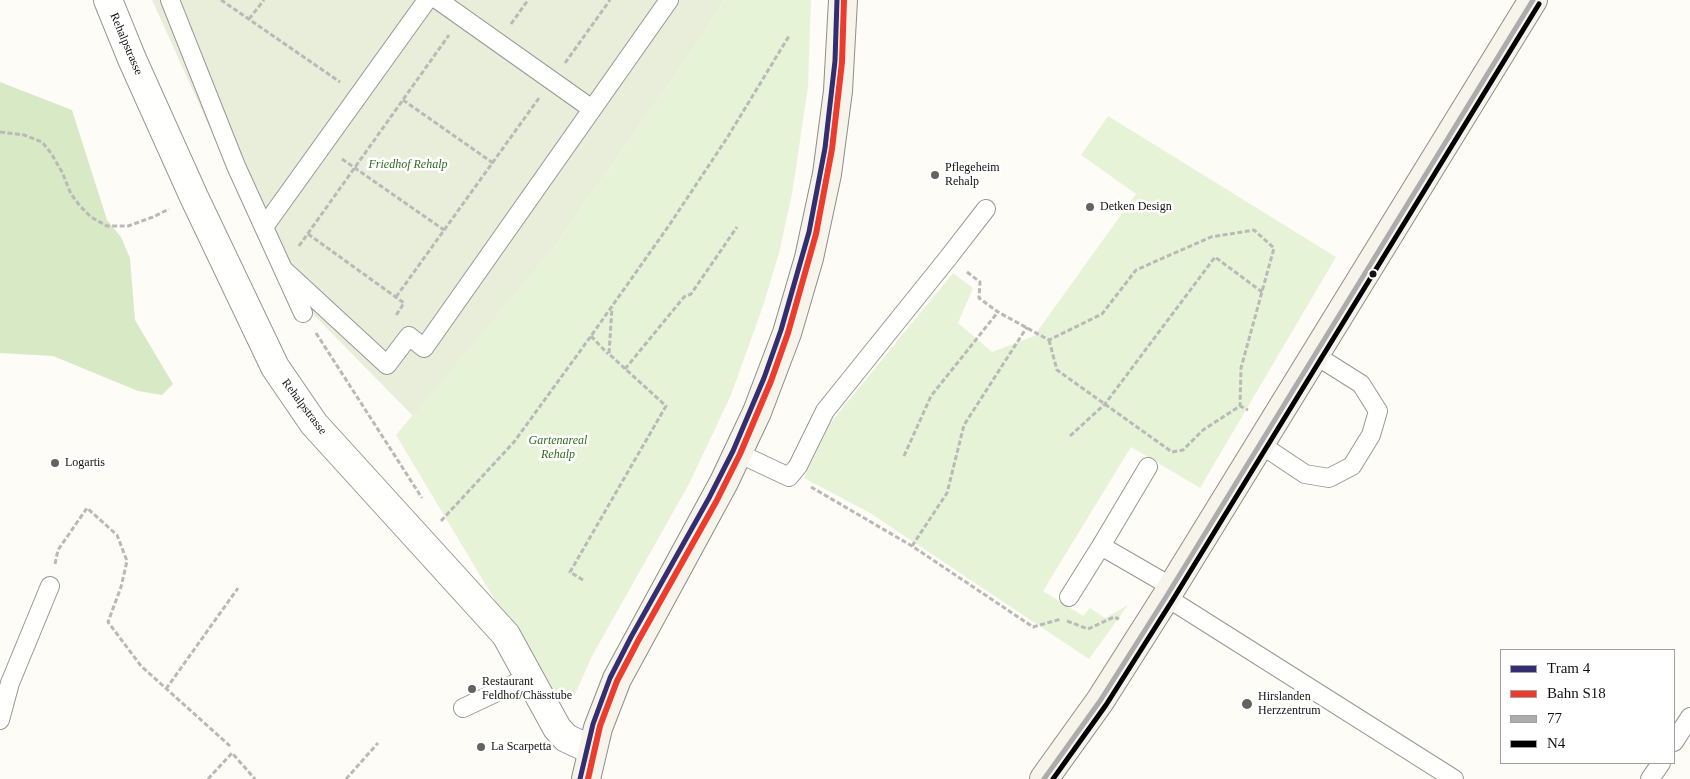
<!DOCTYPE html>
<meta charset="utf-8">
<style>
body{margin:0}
#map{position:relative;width:1690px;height:779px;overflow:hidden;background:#fdfcf7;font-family:"Times New Roman",serif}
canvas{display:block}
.legend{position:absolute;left:1500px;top:649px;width:175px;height:115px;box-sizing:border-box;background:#fff;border:1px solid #a0a0a0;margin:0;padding:6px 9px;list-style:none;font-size:15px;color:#111}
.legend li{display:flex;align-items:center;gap:10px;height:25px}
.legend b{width:25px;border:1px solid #a0a0a0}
</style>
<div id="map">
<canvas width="1690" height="779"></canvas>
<ul class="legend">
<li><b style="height:6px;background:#322e71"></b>Tram 4</li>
<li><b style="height:6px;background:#eb3c2e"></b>Bahn S18</li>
<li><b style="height:6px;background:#acacac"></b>77</li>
<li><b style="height:6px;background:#000"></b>N4</li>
</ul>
</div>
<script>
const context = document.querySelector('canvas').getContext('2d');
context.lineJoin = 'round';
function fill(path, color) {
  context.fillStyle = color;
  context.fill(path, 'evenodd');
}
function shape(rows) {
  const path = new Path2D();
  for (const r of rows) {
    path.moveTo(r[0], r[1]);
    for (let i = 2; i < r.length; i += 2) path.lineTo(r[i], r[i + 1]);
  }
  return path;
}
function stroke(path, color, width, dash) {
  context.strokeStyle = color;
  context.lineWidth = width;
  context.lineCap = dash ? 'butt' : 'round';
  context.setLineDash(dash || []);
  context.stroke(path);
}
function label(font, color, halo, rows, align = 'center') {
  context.font = font + ' "Times New Roman",serif';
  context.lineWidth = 5;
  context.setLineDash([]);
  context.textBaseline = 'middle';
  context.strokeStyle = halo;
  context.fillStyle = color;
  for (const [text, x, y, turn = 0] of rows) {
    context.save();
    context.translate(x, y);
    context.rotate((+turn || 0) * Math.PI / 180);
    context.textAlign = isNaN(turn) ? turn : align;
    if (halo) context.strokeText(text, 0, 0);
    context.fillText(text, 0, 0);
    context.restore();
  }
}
fill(shape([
 [724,0,811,0,808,87,792,194,779,253,763,306,731,395,689,484,592,656,572,701,548,694,496,602,396,435,552,250,704,34],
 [1108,116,1336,257,1200,488,1131,447,1043,591,1083,616,1090,608,1105,618,1128,605,1089,659,870,513,804,478,831,422,953,273,973,288,958,323,992,352,1034,336,1136,194,1081,155]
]), '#e7f3d7');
fill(shape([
 [0,82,72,110,107,220,121,237,130,258,135,320,173,384,162,395,138,391,53,356,0,353]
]), '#d8eac5');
fill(shape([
 [152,0,724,0,704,34,552,250,413,416,309,310,296,318]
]), '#e9eedb');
const service = shape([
 [170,0,236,166,303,313],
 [438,0,592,109],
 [264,227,427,0],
 [283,269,387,365,409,336,424,348,669,0],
 [1260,444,1305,474,1329,478,1352,466,1371,435,1378,411,1361,384,1315,355],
 [738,453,789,477,798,466,825,411,948,258,986,209],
 [1101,546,1148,467],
 [1069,597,1101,546,1172,587],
 [1166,597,1454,779],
 [463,708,529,677],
 [0,720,10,683,50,586],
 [1674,742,1690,717],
 [1650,779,1661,763]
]);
const minor = shape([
 [108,0,132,59,194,197,275,367,314,424,506,635,557,728,566,738,592,750]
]);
const secondary = shape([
 [586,779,598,728,617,679,724,482,757,412,787,333,809,258,827,174,838,91,843,0],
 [1044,779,1100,701,1166,597,1533,0]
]);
stroke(service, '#979795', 20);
stroke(minor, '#979795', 30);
stroke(secondary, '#8e8d8b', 30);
stroke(shape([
 [221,0,340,82],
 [249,19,264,0],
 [511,24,528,0],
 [565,63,610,0],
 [403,100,493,163],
 [0,132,24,135,42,142,51,153,62,172,71,194,80,206,91,217,107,226,128,226,153,217,169,209],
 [342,159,444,230],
 [308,234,404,303,395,317],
 [299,246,449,35],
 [967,272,980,282,979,298,998,312,1049,340,1102,314,1136,270,1211,237,1254,230,1274,248,1241,368,1240,406],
 [396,297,539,98],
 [316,333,422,498],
 [591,336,608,354],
 [1049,340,1057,370,1172,452,1183,450,1203,430,1240,406,1248,410],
 [625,369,684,297,691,294,737,227],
 [1070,436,1105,404,1215,257,1262,292],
 [904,456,931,396,998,312],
 [811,487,912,546,1033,627,1061,619],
 [441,521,514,442,591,336,670,224,727,138,789,36],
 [912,546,947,493,964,425,1027,327],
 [55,564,58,550,87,508,117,535,127,561,121,587,108,622,141,666,230,746],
 [583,580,570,572,666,406,609,354,612,307],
 [1067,621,1088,629,1114,617,1119,619],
 [166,689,238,588],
 [208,779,232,753,255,779],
 [346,779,378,743]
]), '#b9b9b8', 3, [5, 2.5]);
stroke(service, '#fffffe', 18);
stroke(minor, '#fffffe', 28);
stroke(secondary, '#f6f4eb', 28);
stroke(shape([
 [1044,779,1100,701,1166,597,1533,0]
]), '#acacac', 5);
stroke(shape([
 [1053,779,1106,705,1172,601,1539,4]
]), '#000', 5);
stroke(shape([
 [588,779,600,726,617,681,638,641,716,502,740,454,771,381,788,333,816,234,832,149,842,62,844,0]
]), '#eb3c2e', 6);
stroke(shape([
 [580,779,593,724,610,678,631,637,709,498,733,451,764,378,781,330,809,232,825,148,835,61,837,0]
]), '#322e71', 5);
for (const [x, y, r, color] of [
 [935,175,5,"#646362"],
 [1090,207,5,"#646362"],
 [1373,274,4.5,"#111"],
 [55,463,5,"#646362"],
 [472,689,5,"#646362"],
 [1247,704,6,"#646362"],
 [481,747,5,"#646362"]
]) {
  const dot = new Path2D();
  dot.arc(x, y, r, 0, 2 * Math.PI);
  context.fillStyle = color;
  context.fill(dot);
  stroke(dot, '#fff', 2);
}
label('12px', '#111', '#fff', [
 ["Rehalpstrasse",126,44,67],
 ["Rehalpstrasse",304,407,53]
]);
label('italic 12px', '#2f6b1f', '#fff', [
 ["Friedhof Rehalp",408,165],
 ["Gartenareal",558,441],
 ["Rehalp",558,455]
]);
label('12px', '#111', '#fff', [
 ["Pflegeheim",945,168],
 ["Rehalp",945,182],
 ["Detken Design",1100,207],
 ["Logartis",65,463],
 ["Restaurant",482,682],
 ["Feldhof/Chässtube",482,696],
 ["Hirslanden",1258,697],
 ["Herzzentrum",1258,711],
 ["La Scarpetta",491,747]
], 'left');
</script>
